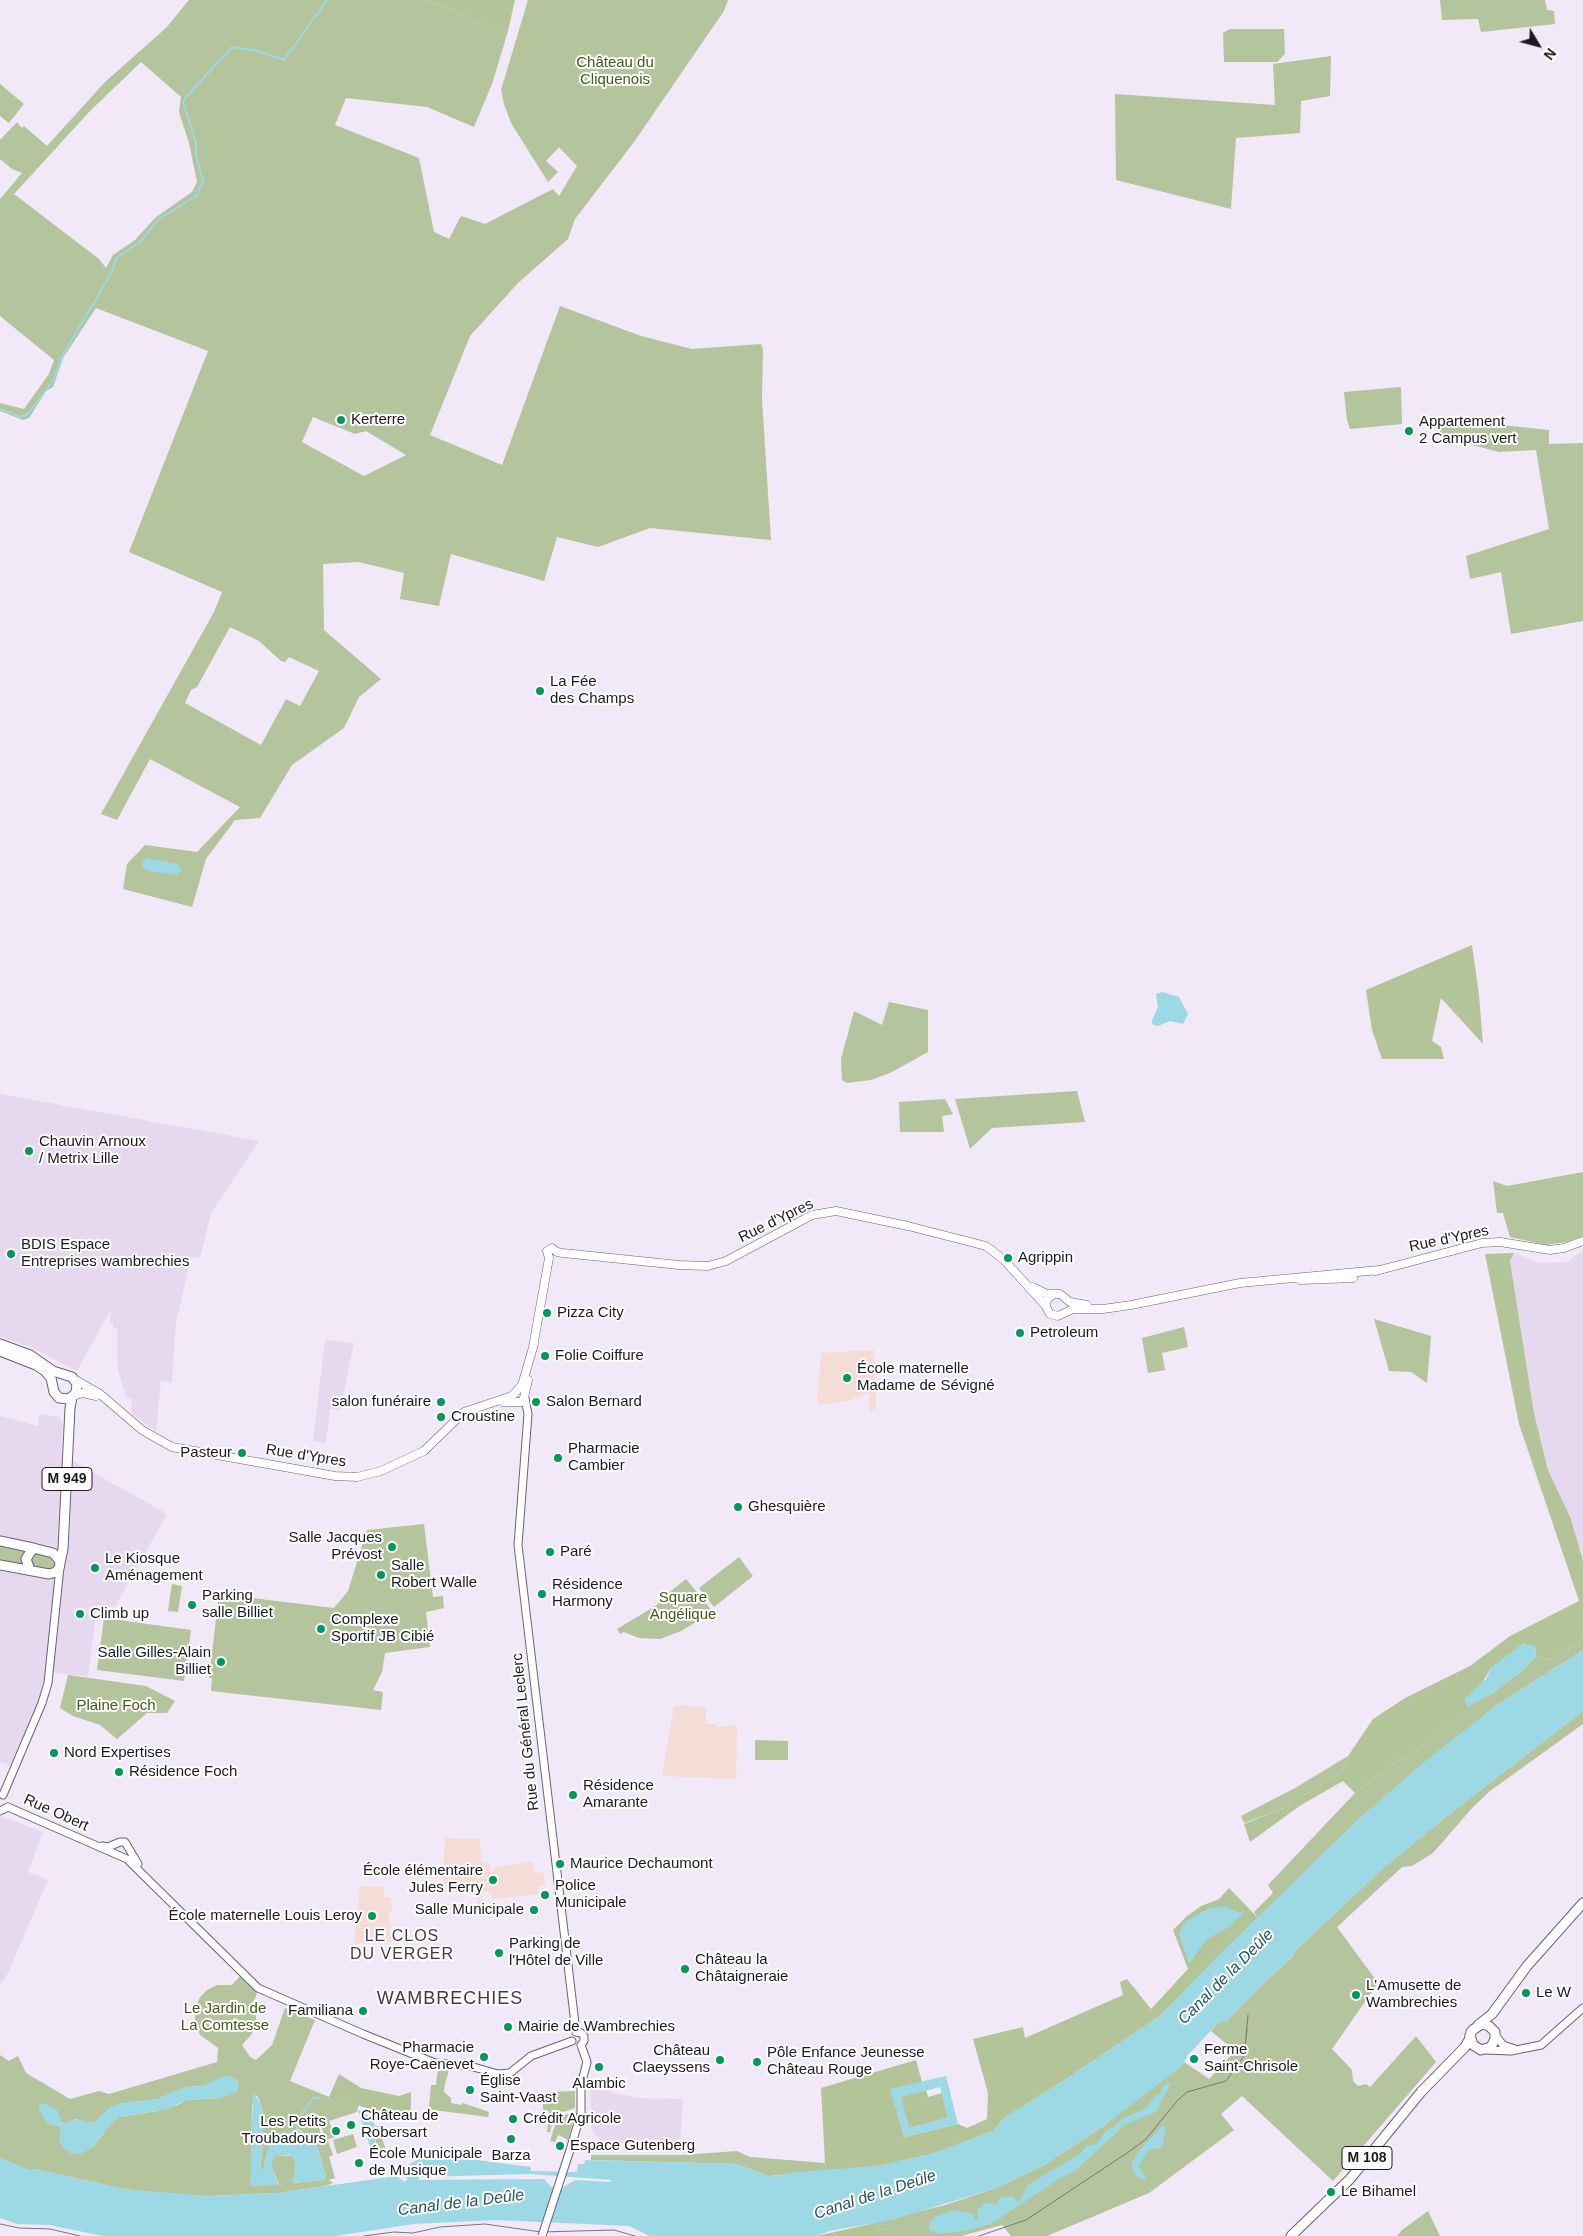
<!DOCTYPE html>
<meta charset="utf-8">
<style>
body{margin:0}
#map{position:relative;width:1583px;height:2236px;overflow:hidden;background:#f1e8f8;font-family:Helvetica,sans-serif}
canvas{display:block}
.north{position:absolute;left:1513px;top:20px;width:50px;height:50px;-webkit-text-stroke:4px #fff;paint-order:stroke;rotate:127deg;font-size:14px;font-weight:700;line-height:20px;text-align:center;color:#1c191f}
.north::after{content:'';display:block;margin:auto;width:18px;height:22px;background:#1c191f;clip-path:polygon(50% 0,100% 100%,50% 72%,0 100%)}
</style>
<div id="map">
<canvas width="1583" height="2236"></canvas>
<div class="north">N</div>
</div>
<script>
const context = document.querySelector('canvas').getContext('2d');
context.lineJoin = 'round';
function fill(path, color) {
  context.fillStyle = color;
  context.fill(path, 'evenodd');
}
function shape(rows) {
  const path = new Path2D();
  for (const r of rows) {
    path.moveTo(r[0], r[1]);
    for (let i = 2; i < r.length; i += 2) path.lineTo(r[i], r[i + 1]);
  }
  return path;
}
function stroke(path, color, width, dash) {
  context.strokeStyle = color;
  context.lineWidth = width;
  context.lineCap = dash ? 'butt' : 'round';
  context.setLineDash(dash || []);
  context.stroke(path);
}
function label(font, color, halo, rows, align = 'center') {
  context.font = font + ' Helvetica,sans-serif';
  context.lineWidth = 4;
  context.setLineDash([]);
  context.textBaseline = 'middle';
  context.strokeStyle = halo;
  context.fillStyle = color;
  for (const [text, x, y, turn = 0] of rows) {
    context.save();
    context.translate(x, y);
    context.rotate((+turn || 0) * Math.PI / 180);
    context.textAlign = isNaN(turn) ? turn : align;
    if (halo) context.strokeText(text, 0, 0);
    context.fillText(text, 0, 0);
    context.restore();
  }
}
fill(shape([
 [0,1094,259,1141,211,1213,200,1258,191,1257,176,1323,172,1382,161,1381,156,1431,132,1414,131,1398,126,1397,117,1366,117,1328,113,1328,113,1323,110,1323,111,1309,77,1371,31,1347,0,1337],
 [1583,1251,1583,1561,1571,1519,1548,1470,1534,1413,1510,1261,1514,1253,1539,1263,1567,1262],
 [325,1340,354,1343,340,1410,330,1409,326,1443,313,1441],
 [39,1414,60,1417,63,1425,61,1454,167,1514,115,1607,97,1605,88,1677,50,1672,12,1766,0,1762,0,1416,38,1426],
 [0,1816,43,1832,28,1872,48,1880,7,1975,0,1984],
 [606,2084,612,2093,640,2098,683,2099,680,2144,608,2143,600,2139,592,2131,590,2087,592,2085]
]), '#e6d9ef');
fill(shape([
 [874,1350,876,1408,870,1412,869,1393,848,1401,817,1405,821,1353],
 [684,1705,706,1708,706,1724,716,1724,716,1727,737,1725,736,1779,662,1776,674,1707],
 [445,1838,479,1839,482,1863,489,1862,491,1872,498,1867,532,1862,534,1872,544,1873,545,1885,538,1886,539,1894,492,1899,491,1891,482,1892,481,1910,477,1910,477,1892,442,1890],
 [360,1886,384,1887,384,1897,390,1897,392,1907,392,1911,388,1912,392,1942,354,1944]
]), '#f6dcd7');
fill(shape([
 [189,0,424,0,456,11,478,22,508,31,492,84,474,127,427,107,346,98,335,125,419,158,434,232,449,239,461,216,485,224,553,189,559,196,577,166,559,147,546,161,558,172,548,182,511,123,504,104,501,90,528,0,728,0,724,11,634,142,575,219,568,239,518,283,470,336,430,435,502,465,560,306,641,336,692,349,761,344,763,349,762,400,771,540,650,528,598,547,557,537,544,581,451,554,439,606,400,599,404,573,359,562,323,564,324,630,381,679,359,697,344,728,292,765,260,818,235,820,206,859,192,907,123,889,127,864,145,845,197,852,240,807,150,759,117,820,101,814,214,612,222,592,129,552,208,351,96,308,63,358,53,387,46,391,29,418,23,420,0,411,0,403,24,409,49,374,54,360,0,316,0,199,22,173,12,169,0,159,0,140,17,122,22,128,24,126,47,146,105,82,166,28],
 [141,62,181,97,179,112,189,143,197,182,192,192,156,217,135,240,113,255,106,268,99,259,14,194,90,111],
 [313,417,355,434,366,431,406,455,364,476,302,442],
 [230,627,259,641,281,661,285,662,289,657,319,671,300,706,286,699,261,745,185,703,191,690,197,687],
 [1440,0,1545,0,1547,10,1554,11,1555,24,1481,32,1478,19,1442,20],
 [1230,29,1284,29,1285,54,1277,62,1224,62,1223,33],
 [1331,56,1330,96,1301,101,1300,133,1236,138,1231,209,1116,180,1115,94,1275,105,1273,64],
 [0,84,24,104,9,123,0,116],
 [1401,387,1402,424,1350,429,1347,420,1344,392],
 [1435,418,1549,430,1549,444,1583,443,1583,621,1511,634,1501,572,1470,579,1466,556,1549,529,1536,450,1499,452,1438,436],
 [889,1002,928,1010,928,1052,890,1073,871,1080,847,1083,842,1080,841,1059,854,1011,882,1025],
 [1077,1091,1085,1122,992,1128,970,1149,955,1099],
 [945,1099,953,1114,942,1116,944,1132,900,1132,899,1102],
 [1583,1172,1583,1236,1566,1242,1546,1245,1510,1237,1503,1213,1497,1213,1493,1181,1507,1186],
 [1374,1319,1431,1336,1427,1383,1411,1372,1389,1371],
 [1184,1327,1188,1347,1162,1353,1165,1370,1148,1373,1142,1338],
 [424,1524,433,1597,443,1596,444,1608,426,1612,430,1647,385,1653,382,1672,373,1690,383,1692,381,1710,211,1691,212,1678,209,1678,219,1594,334,1608,348,1591,367,1530],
 [0,1545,27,1550,24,1566,0,1561],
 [35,1553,52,1555,56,1564,52,1570,33,1567,30,1558],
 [739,1557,753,1576,714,1607,699,1588],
 [686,1579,713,1612,681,1631,660,1639,639,1638,624,1632,620,1634,617,1629,657,1605,660,1600],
 [172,1584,182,1586,178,1612,168,1611],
 [104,1618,191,1630,184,1681,97,1670],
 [1583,1639,1583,1650,1497,1705,1363,1815,1258,1918,1254,1912,1273,1893,1268,1885,1355,1793,1399,1760,1411,1755,1523,1670,1536,1656,1551,1660],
 [68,1675,146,1686,175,1701,167,1713,147,1713,117,1739,100,1725,73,1716,60,1708],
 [1583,1711,1583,1724,1490,1791,1474,1806,1433,1853,1412,1866,1402,1867,1337,1927,1378,1983,1332,2049,1352,2070,1353,2081,1358,2086,1366,2084,1370,2087,1416,2036,1436,2062,1333,2181,1242,2096,1221,2114,1234,2130,1149,2193,1047,2236,1011,2236,1002,2225,961,2236,887,2236,885,2229,875,2230,874,2223,945,2205,996,2188,1044,2165,1105,2125,1184,2062,1209,2079,1235,2051,1211,2031,1220,2021,1226,2022,1264,1983,1292,1957,1296,1950,1381,1870,1442,1820],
 [755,1740,788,1741,788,1760,755,1760],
 [1348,1756,1342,1771,1311,1792,1291,1800,1284,1808,1244,1823,1241,1816,1295,1788],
 [240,1976,257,1992,256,1997,252,2003,256,2006,256,2025,251,2035,242,2045,250,2057,256,2060,272,2045,285,2008,315,2020,290,2081,329,2097,360,2098,357,2112,329,2121,335,2137,326,2140,321,2126,319,2127,323,2143,328,2141,333,2155,329,2157,335,2178,329,2180,333,2183,325,2186,278,2193,209,2196,178,2195,124,2189,34,2169,30,2171,0,2158,0,2055,9,2061,18,2056,26,2073,70,2099,99,2091,109,2094,217,2062,218,2048,200,2035,195,2022,195,2008,200,1997,207,1990,217,1985,232,1985],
 [230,2076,237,2080,221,2098,186,2100,178,2105,157,2111,119,2117,112,2122,93,2147,79,2154,70,2153,61,2127,56,2124,50,2125,60,2121,64,2124,76,2119,88,2123,95,2122,110,2108,118,2104,157,2099,187,2087,202,2086],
 [257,2095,263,2110,263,2141,260,2172,263,2170,269,2146,280,2137,299,2129,317,2146,326,2177,324,2180,293,2183,296,2163,292,2156,276,2155,272,2161,272,2168,279,2184,251,2186,252,2104],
 [438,2069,449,2070,444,2088,444,2092,451,2098,451,2103,461,2105,463,2103,489,2112,488,2117,433,2110,429,2106,431,2085,436,2085],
 [575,2091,575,2108,560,2113,552,2124,550,2132,547,2132,549,2111,543,2110,543,2101,549,2092],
 [575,2112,568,2141,565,2138,558,2135,555,2142,550,2141,555,2125,561,2116],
 [378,2126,385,2147,389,2157,373,2156,372,2154,376,2151,375,2127],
 [353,2134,357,2147,337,2154,333,2140],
 [737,2151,750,2157,825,2163,828,2171,768,2176,737,2164,591,2160,591,2155,682,2155],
 [1428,2211,1440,2236,1397,2236,1402,2230]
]), '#b4c49c');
fill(shape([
 [424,0,515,0,508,31,478,22,456,11],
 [1472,945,1479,995,1483,1044,1441,998,1432,1041,1441,1047,1444,1059,1382,1059,1372,1030,1366,990],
 [1514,1253,1510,1261,1534,1413,1548,1470,1571,1519,1583,1561,1583,1639,1551,1660,1536,1656,1535,1646,1505,1658,1491,1668,1468,1706,1493,1693,1411,1755,1399,1760,1355,1793,1343,1781,1301,1805,1250,1842,1244,1824,1284,1808,1291,1800,1311,1792,1342,1771,1348,1756,1373,1719,1405,1698,1470,1666,1510,1636,1579,1601,1519,1424,1485,1254],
 [1229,1888,1258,1918,1160,2016,1060,2083,1004,2118,993,2131,932,2154,878,2166,828,2171,825,2163,821,2088,916,2060,922,2082,891,2090,904,2137,958,2124,967,2128,987,2119,988,2093,973,2039,1023,2027,1025,2038,1123,1995,1120,1982,1127,1979,1151,2009,1188,1969,1173,1930,1186,1917,1201,1906,1219,1899],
 [339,2074,361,2088,399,2096,411,2092,411,2113,385,2120,379,2113,370,2109,329,2097],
 [926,2090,928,2097,942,2093,948,2118,909,2128,900,2097],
 [874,2223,876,2230,886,2229,887,2236,817,2236]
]), '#b3c598');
fill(shape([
 [147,858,178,864,182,870,177,875,148,871,143,868,142,863],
 [1162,992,1179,997,1188,1014,1183,1024,1170,1021,1158,1026,1152,1024,1152,1020,1158,1007,1156,994],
 [1523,1643,1535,1646,1536,1656,1523,1670,1493,1693,1468,1707,1464,1699,1486,1679,1491,1668],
 [1583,1650,1583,1711,1442,1820,1381,1870,1296,1950,1292,1957,1264,1983,1226,2022,1219,2022,1188,2055,1182,2066,1105,2125,1044,2165,996,2188,895,2219,830,2231,817,2236,650,2236,629,2226,496,2220,414,2224,335,2236,103,2236,49,2225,17,2224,0,2218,0,2158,30,2170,34,2169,124,2189,209,2196,278,2193,396,2176,405,2182,407,2179,406,2166,419,2159,437,2155,531,2167,531,2171,577,2172,578,2164,584,2164,585,2160,737,2164,768,2176,775,2176,797,2172,878,2166,932,2154,993,2131,1004,2118,1060,2083,1160,2016,1224,1950,1363,1815,1424,1762,1497,1705],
 [531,2174,612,2180,609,2182,575,2180,562,2188,551,2187,544,2179,418,2180,419,2177],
 [1225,1906,1243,1914,1227,1928,1206,1940,1190,1963,1188,1961,1179,1933,1185,1922,1207,1909],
 [230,2076,237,2080,239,2085,238,2091,233,2094,221,2098,186,2100,168,2109,119,2117,112,2122,93,2147,79,2154,70,2153,64,2149,59,2141,61,2127,48,2124,39,2110,39,2105,45,2103,58,2111,62,2124,78,2119,93,2123,110,2108,118,2104,157,2099,187,2087,202,2086,222,2077],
 [946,2076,958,2124,904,2137,890,2089],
 [940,2087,948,2118,909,2128,901,2097],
 [1167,2083,1171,2083,1156,2112,1126,2124,1075,2171,1059,2179,991,2224,970,2230,939,2234,929,2230,930,2222,935,2217,953,2210,974,2214,975,2220,978,2220,977,2210,985,2203,996,2204,1001,2197,1012,2196,1019,2202,1028,2185,1081,2153,1086,2146,1096,2144,1107,2130,1114,2127,1122,2119,1146,2108,1156,2095,1160,2095,1161,2089],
 [253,2092,261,2104,263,2110,263,2141,260,2172,263,2170,269,2146,280,2137,297,2129,316,2143,326,2177,324,2180,293,2183,296,2163,290,2155,277,2155,272,2161,272,2168,279,2185,250,2186],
 [358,2110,369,2116,375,2125,375,2153,372,2153],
 [1162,2126,1166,2127,1163,2143,1160,2148,1149,2150,1139,2166,1147,2181,1136,2176,1131,2165,1137,2153]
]), '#9dd9e4');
stroke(shape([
 [0,409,20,417,26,415,31,410,54,379,61,358,112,272,116,258,140,242,158,220,197,195,203,182,196,155,196,142,183,103,186,97,232,47,258,51,284,60,327,0],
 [301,2115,313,2098,319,2098],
 [297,2129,298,2119]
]), '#9dd9e4', 2);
const tertiary = shape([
 [525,1398,528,1414,518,1545,576,2032],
 [3,1795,42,1703,48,1683,60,1567],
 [8,1807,127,1859,258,1988,363,2034,435,2063,470,2066,498,2074,510,2073,531,2056,572,2041],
 [0,1811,8,1807],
 [102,1846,108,1847,120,1842,125,1842,138,1864],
 [576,2032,581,2033,584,2036,584,2041,581,2045],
 [1496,2036,1503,2045,1515,2049],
 [1486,2050,1511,2051,1541,2045,1583,2008],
 [570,2150,581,2113,581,2085,587,2062,581,2045]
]);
const secondary = shape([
 [549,1258,547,1251,552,1248,557,1252,563,1253,679,1265,708,1266,726,1261,812,1215,836,1211,908,1226,986,1246,1004,1260,1045,1305],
 [1376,1271,1482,1243,1500,1242,1550,1250,1564,1248,1583,1241],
 [1300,1280,1353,1278],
 [1033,1287,1047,1294,1060,1294,1070,1302,1087,1305],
 [1054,1294,1047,1299,1046,1307,1050,1314,1058,1316,1073,1309,1103,1309,1131,1305,1240,1283,1379,1270],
 [533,1347,549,1258],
 [74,1379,100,1394,142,1430,172,1447,335,1476,357,1477,381,1471,424,1451,464,1412,512,1396,522,1385,534,1344],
 [73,1396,83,1393,96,1396],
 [503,1402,523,1402,528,1380]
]);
const primary = shape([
 [0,1344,30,1355,53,1371,72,1377,77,1384,76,1393,69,1399,59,1398,54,1392,51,1378,45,1371,36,1365,0,1351],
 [0,1541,33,1548],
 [0,1565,49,1574,56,1572,59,1568,63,1549,70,1408,72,1397],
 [30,1570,26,1559,33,1548,53,1553,60,1561],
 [1478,2025,1492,2014,1527,1966,1583,1903],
 [1291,2236,1350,2179,1421,2092,1465,2047,1469,2040,1471,2033,1471,2032,1474,2029,1482,2024,1489,2026,1495,2032,1495,2039,1491,2047,1481,2050,1473,2045,1470,2035]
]);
stroke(tertiary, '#6b6371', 9);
stroke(secondary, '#6b6371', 9);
stroke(primary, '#6b6371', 11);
stroke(tertiary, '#fff', 7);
stroke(secondary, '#fff', 8);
stroke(primary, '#fff', 9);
stroke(shape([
 [1246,2037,1248,2015],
 [0,2224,19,2228,50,2229,80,2236],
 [364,2236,394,2232,413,2233,440,2227,485,2224,541,2232,614,2230,635,2236],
 [979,2236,1026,2220,1130,2151,1146,2139,1177,2101,1187,2092,1226,2081,1244,2056,1247,2030]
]), '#7b7580', 1);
const tertiaryBridge = shape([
 [542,2236,570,2150]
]);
stroke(tertiaryBridge, '#6b6371', 9, []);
stroke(tertiaryBridge, '#fff', 7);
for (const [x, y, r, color] of [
 [341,420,5,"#00995b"],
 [1409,431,5,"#00995b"],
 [540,691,5,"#00995b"],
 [29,1151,5,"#00995b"],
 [11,1254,5,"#00995b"],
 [1008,1258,5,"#00995b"],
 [547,1313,5,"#00995b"],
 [1020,1333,5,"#00995b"],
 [545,1356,5,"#00995b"],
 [847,1378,5,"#00995b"],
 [441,1402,5,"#00995b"],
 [536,1402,5,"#00995b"],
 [441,1417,5,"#00995b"],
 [242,1453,5,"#00995b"],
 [558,1458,5,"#00995b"],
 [738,1507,5,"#00995b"],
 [392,1547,5,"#00995b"],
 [550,1552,5,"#00995b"],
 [95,1568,5,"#00995b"],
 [381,1575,5,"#00995b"],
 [542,1594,5,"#00995b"],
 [192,1605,5,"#00995b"],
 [80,1614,5,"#00995b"],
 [321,1629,5,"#00995b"],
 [221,1662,5,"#00995b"],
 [54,1753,5,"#00995b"],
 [119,1772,5,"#00995b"],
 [573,1795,5,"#00995b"],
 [560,1864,5,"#00995b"],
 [493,1880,5,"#00995b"],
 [545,1895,5,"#00995b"],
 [534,1910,5,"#00995b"],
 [372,1916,5,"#00995b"],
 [499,1953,5,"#00995b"],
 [685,1969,5,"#00995b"],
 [1526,1993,5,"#00995b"],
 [1356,1995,5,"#00995b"],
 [363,2011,5,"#00995b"],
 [508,2027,5,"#00995b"],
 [484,2057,5,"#00995b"],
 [1194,2059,5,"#00995b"],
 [720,2060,5,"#00995b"],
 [757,2062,5,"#00995b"],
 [599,2067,5,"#00995b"],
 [470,2090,5,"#00995b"],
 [513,2119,5,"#00995b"],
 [351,2125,5,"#00995b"],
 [336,2131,5,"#00995b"],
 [511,2139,5,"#00995b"],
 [560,2146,5,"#00995b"],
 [359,2163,5,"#00995b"],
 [1331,2192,5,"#00995b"]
]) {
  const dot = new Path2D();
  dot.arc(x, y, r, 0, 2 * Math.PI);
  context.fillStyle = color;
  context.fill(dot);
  stroke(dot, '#fff', 2);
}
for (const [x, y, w] of [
 [67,1479,50],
 [1367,2158,50]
]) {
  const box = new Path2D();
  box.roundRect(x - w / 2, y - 11.5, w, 23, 4);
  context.fillStyle = '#fff';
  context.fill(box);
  stroke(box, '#1c191f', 1);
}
label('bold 14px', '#1c191f', null, [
 ["M 949",67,1479],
 ["M 108",1367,2158]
]);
label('15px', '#455a19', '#fff', [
 ["Château du",615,63],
 ["Cliquenois",615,80],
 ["Square",683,1598],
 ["Angélique",683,1615],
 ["Plaine Foch",116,1706],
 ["Le Jardin de",225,2009],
 ["La Comtesse",225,2026]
]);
label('15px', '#1c191f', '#fff', [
 ["Kerterre",351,420],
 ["Appartement",1419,422],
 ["2 Campus vert",1419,439],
 ["La Fée",550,682],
 ["des Champs",550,699],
 ["Chauvin Arnoux",39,1142],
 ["/ Metrix Lille",39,1159],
 ["BDIS Espace",21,1245],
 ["Entreprises wambrechies",21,1262],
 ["Agrippin",1018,1258],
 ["Pizza City",557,1313],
 ["Petroleum",1030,1333],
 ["Folie Coiffure",555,1356],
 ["École maternelle",857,1369],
 ["Madame de Sévigné",857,1386],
 ["salon funéraire",431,1402,"right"],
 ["Salon Bernard",546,1402],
 ["Croustine",451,1417],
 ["Pharmacie",568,1449],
 ["Cambier",568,1466],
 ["Pasteur",232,1453,"right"],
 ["Ghesquière",748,1507],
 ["Salle Jacques",382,1538,"right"],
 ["Prévost",382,1555,"right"],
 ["Paré",560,1552],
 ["Le Kiosque",105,1559],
 ["Aménagement",105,1576],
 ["Salle",391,1566],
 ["Robert Walle",391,1583],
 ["Résidence",552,1585],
 ["Harmony",552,1602],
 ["Parking",202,1596],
 ["salle Billiet",202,1613],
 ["Climb up",90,1614],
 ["Complexe",331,1620],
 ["Sportif JB Cibié",331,1637],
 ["Salle Gilles-Alain",211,1653,"right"],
 ["Billiet",211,1670,"right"],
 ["Nord Expertises",64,1753],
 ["Résidence Foch",129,1772],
 ["Résidence",583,1786],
 ["Amarante",583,1803],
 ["Maurice Dechaumont",570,1864],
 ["École élémentaire",483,1871,"right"],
 ["Jules Ferry",483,1888,"right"],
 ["Police",555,1886],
 ["Municipale",555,1903],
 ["Salle Municipale",524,1910,"right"],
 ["École maternelle Louis Leroy",362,1916,"right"],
 ["Parking de",509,1944],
 ["l'Hôtel de Ville",509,1961],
 ["Château la",695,1960],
 ["Châtaigneraie",695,1977],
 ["L'Amusette de",1366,1986],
 ["Wambrechies",1366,2003],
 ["Le W",1536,1993],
 ["Familiana",353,2011,"right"],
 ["Mairie de Wambrechies",518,2027],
 ["Pharmacie",474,2048,"right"],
 ["Roye-Caenevet",474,2065,"right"],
 ["Ferme",1204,2050],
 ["Saint-Chrisole",1204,2067],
 ["Château",710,2051,"right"],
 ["Claeyssens",710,2068,"right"],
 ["Pôle Enfance Jeunesse",767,2053],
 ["Château Rouge",767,2070],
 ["Église",480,2081],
 ["Saint-Vaast",480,2098],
 ["Alambic",599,2084,"center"],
 ["Château de",361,2116],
 ["Robersart",361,2133],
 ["Crédit Agricole",523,2119],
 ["Les Petits",326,2122,"right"],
 ["Troubadours",326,2139,"right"],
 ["Espace Gutenberg",570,2146],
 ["École Municipale",369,2154],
 ["de Musique",369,2171],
 ["Barza",511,2156,"center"],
 ["Le Bihamel",1341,2192]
], 'left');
label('15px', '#1c191f', '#fff', [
 ["Rue d'Ypres",776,1221,-26],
 ["Rue d'Ypres",1449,1239,-12],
 ["Rue d'Ypres",306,1456,9],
 ["Rue du Général Leclerc",526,1732,-96],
 ["Rue Obert",56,1813,24]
]);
context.letterSpacing = '1px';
label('16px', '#423a47', '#fff', [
 ["LE CLOS",402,1937],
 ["DU VERGER",402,1955]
]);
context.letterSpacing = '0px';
label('italic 16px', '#23575e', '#fff', [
 ["Canal de la Deûle",1226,1977,-45],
 ["Canal de la Deûle",875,2195,-18],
 ["Canal de la Deûle",461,2203,-7]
]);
context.letterSpacing = '1px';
label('18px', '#423a47', '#fff', [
 ["WAMBRECHIES",450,1999]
]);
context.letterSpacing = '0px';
</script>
